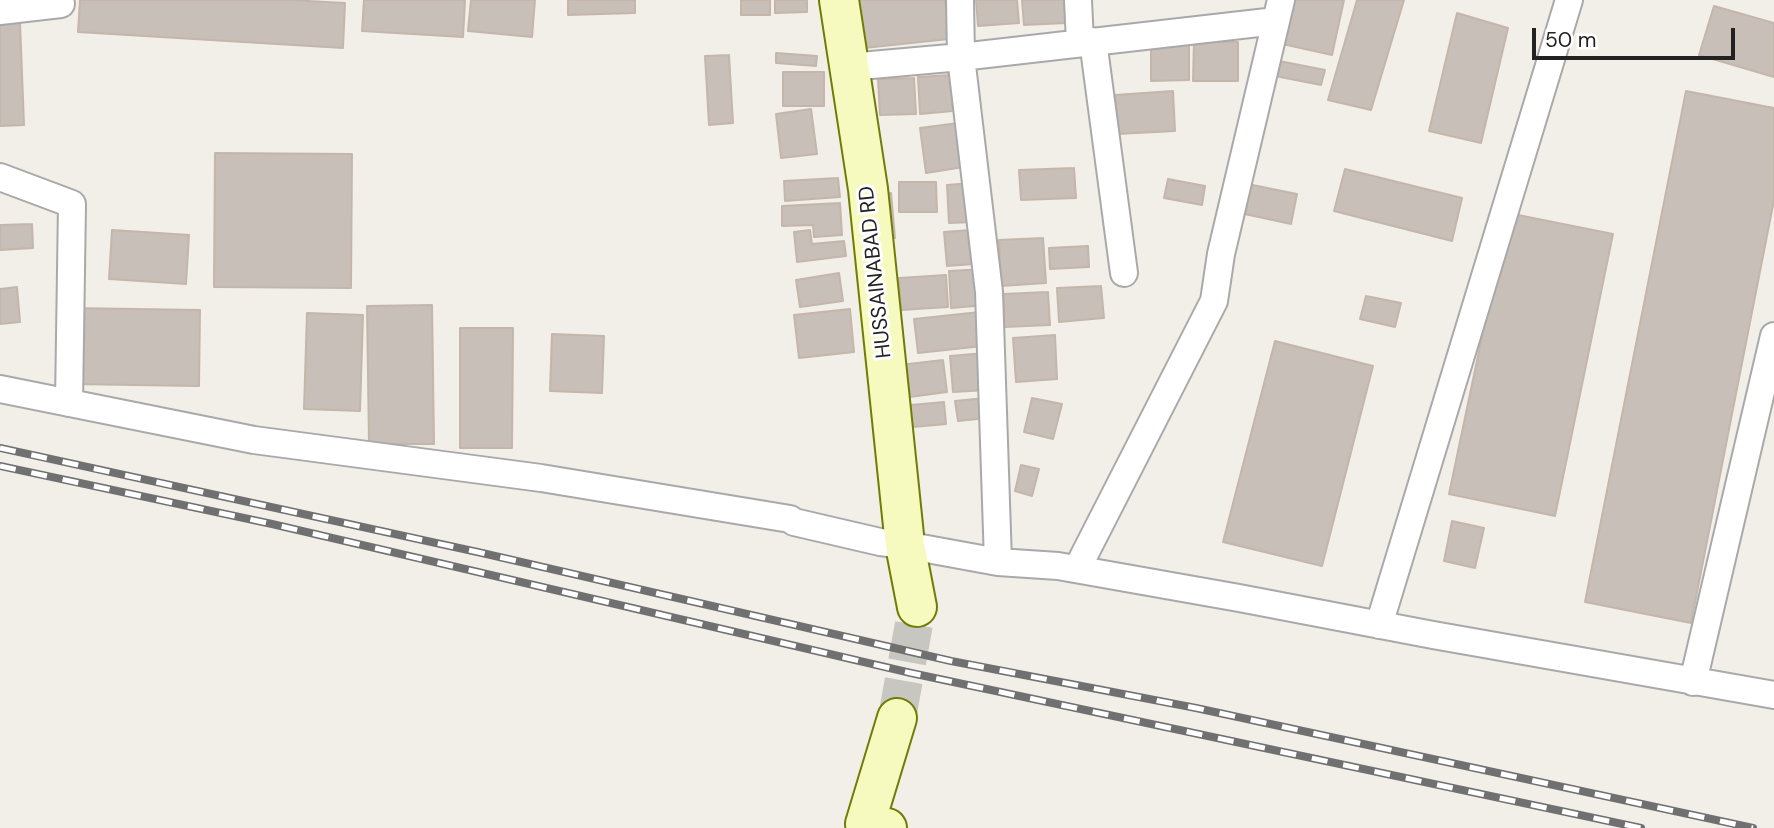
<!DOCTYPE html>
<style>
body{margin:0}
#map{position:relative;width:1774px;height:828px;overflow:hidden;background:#f2efe9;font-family:"DM Sans",sans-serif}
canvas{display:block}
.scale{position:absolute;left:1532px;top:28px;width:203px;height:32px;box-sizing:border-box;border:4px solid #222;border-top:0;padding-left:9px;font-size:21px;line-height:24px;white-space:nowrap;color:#222;-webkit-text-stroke:5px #fff;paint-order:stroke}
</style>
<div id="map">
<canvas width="1774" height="828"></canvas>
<div class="scale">50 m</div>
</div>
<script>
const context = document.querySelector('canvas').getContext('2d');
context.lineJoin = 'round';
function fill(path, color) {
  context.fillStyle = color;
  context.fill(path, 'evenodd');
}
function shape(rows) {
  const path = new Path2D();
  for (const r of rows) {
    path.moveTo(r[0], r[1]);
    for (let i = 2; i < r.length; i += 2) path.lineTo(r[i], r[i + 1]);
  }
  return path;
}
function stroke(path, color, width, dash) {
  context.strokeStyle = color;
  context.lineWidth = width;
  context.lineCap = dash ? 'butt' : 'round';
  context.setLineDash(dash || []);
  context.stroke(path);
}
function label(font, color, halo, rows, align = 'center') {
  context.font = font + ' "DM Sans",sans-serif';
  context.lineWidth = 6;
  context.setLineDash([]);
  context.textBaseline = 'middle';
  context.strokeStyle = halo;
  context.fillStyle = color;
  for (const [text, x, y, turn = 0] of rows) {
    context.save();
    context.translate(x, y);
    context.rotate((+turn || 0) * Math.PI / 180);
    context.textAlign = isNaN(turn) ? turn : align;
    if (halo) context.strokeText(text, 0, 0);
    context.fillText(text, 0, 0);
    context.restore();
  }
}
const building = shape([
 [80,0,290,0,345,3,343,48,78,32,80,0],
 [364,0,465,0,463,37,362,31,364,0],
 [471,0,535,0,532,37,468,31,471,0],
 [568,0,635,0,635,13,568,15,568,0],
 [741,0,770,0,770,15,741,15,741,0],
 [775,0,807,0,807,12,775,13,775,0],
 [850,0,945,0,949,39,855,49,850,0],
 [976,0,1017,0,1019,23,978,26,976,0],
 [1022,0,1065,0,1066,23,1024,25,1022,0],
 [1288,0,1344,0,1332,55,1278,43,1288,0],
 [1357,0,1404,0,1371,110,1328,100,1357,0],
 [1714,6,1774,23,1774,77,1699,55,1714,6],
 [1457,13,1508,28,1481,143,1429,131,1457,13],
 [20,22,24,125,0,126,0,23,20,22],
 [1194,41,1238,42,1238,81,1193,81,1194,41],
 [1189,42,1189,80,1151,81,1151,43,1189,42],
 [776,53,817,56,816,66,776,63,776,53],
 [729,55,733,123,709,125,705,56,729,55],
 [1274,60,1325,70,1321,85,1270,75,1274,60],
 [783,72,824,72,824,106,783,106,783,72],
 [951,75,953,111,920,114,918,77,951,75],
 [914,78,916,114,880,115,878,79,914,78],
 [1173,91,1175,131,1117,134,1115,95,1173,91],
 [1686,91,1774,108,1774,200,1691,623,1585,602,1686,91],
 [811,109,817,154,781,158,776,114,811,109],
 [958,123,964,167,926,173,920,128,958,123],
 [215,153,352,154,351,288,214,287,215,153],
 [1074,168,1076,198,1021,200,1019,170,1074,168],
 [1345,169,1462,198,1452,241,1334,211,1345,169],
 [838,178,840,197,785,201,784,181,838,178],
 [1168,179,1205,186,1202,205,1164,198,1168,179],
 [1233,181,1297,194,1291,224,1226,210,1233,181],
 [899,182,936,182,937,212,899,212,899,182],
 [971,183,973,222,949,223,947,185,971,183],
 [891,193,895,238,878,240,873,195,891,193],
 [840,203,842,235,814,237,813,225,782,226,782,206,840,203],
 [1508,213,1613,234,1555,516,1449,494,1508,213],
 [32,224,33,248,0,250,0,225,32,224],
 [112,230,189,235,186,284,109,279,112,230],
 [810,230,812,244,844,241,846,256,797,262,794,232,810,230],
 [971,230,974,264,947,266,944,232,971,230],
 [1043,238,1046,283,1001,286,999,240,1043,238],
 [1088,246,1089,267,1050,269,1049,248,1088,246],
 [985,269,987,305,951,308,949,271,985,269],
 [839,273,843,301,800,307,796,280,839,273],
 [946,275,948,307,901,310,899,278,946,275],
 [1101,286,1104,318,1059,322,1057,288,1101,286],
 [17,287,20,322,0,324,0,289,17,287],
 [1048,292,1050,325,1004,327,1003,294,1048,292],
 [1366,296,1401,303,1395,327,1360,319,1366,296],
 [432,305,434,444,369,444,367,306,432,305],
 [71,308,200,310,199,386,70,384,71,308],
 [850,309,854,352,799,358,794,315,850,309],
 [980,312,983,346,918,353,914,319,980,312],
 [307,313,363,315,360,411,304,409,307,313],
 [460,328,513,328,512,448,460,448,460,328],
 [552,334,604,336,602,393,550,391,552,334],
 [1055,335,1057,379,1016,382,1013,338,1055,335],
 [1275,341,1373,366,1322,566,1223,542,1275,341],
 [985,353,988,390,953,392,950,356,985,353],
 [943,360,947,392,895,399,891,366,943,360],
 [985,398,987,418,958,421,955,401,985,398],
 [1032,398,1062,404,1053,439,1024,432,1032,398],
 [944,402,946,424,902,428,900,406,944,402],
 [1021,465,1039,469,1032,496,1015,491,1021,465],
 [1452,521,1484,528,1475,568,1444,561,1452,521]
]);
fill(building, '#c7bfb8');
stroke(building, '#c4b6ab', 2);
stroke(shape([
 [897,718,917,607]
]), '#c8c6c1', 38, [38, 19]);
const street = shape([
 [960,0,961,57,989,292,998,562],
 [1078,0,1080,42],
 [0,11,61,4],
 [1093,41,1124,273],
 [849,67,961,57,1276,21],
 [0,177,72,204,69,403],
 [0,389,254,440,541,478,790,519,794,522,880,542,905,545,998,562,1058,566,1239,598,1433,635,1774,695],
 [1077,569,1214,301,1221,254,1281,0],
 [1379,625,1569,0],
 [1693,682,1774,336]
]);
const secondary = shape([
 [839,0,868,189,905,545,917,607],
 [887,828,865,824,897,718]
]);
stroke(street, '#a9a9a9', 30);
stroke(secondary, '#707d05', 42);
stroke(street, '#fff', 26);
stroke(secondary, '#f7fabf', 38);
const rail = shape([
 [0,448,482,553,951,661,1196,708,1753,828],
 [0,466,272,524,911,673,1641,828]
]);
stroke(rail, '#707070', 8);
stroke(rail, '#fff', 5, [16]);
label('21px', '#222', '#fff', [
 ["HUSSAINABAD RD",876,272,-96]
]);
</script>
